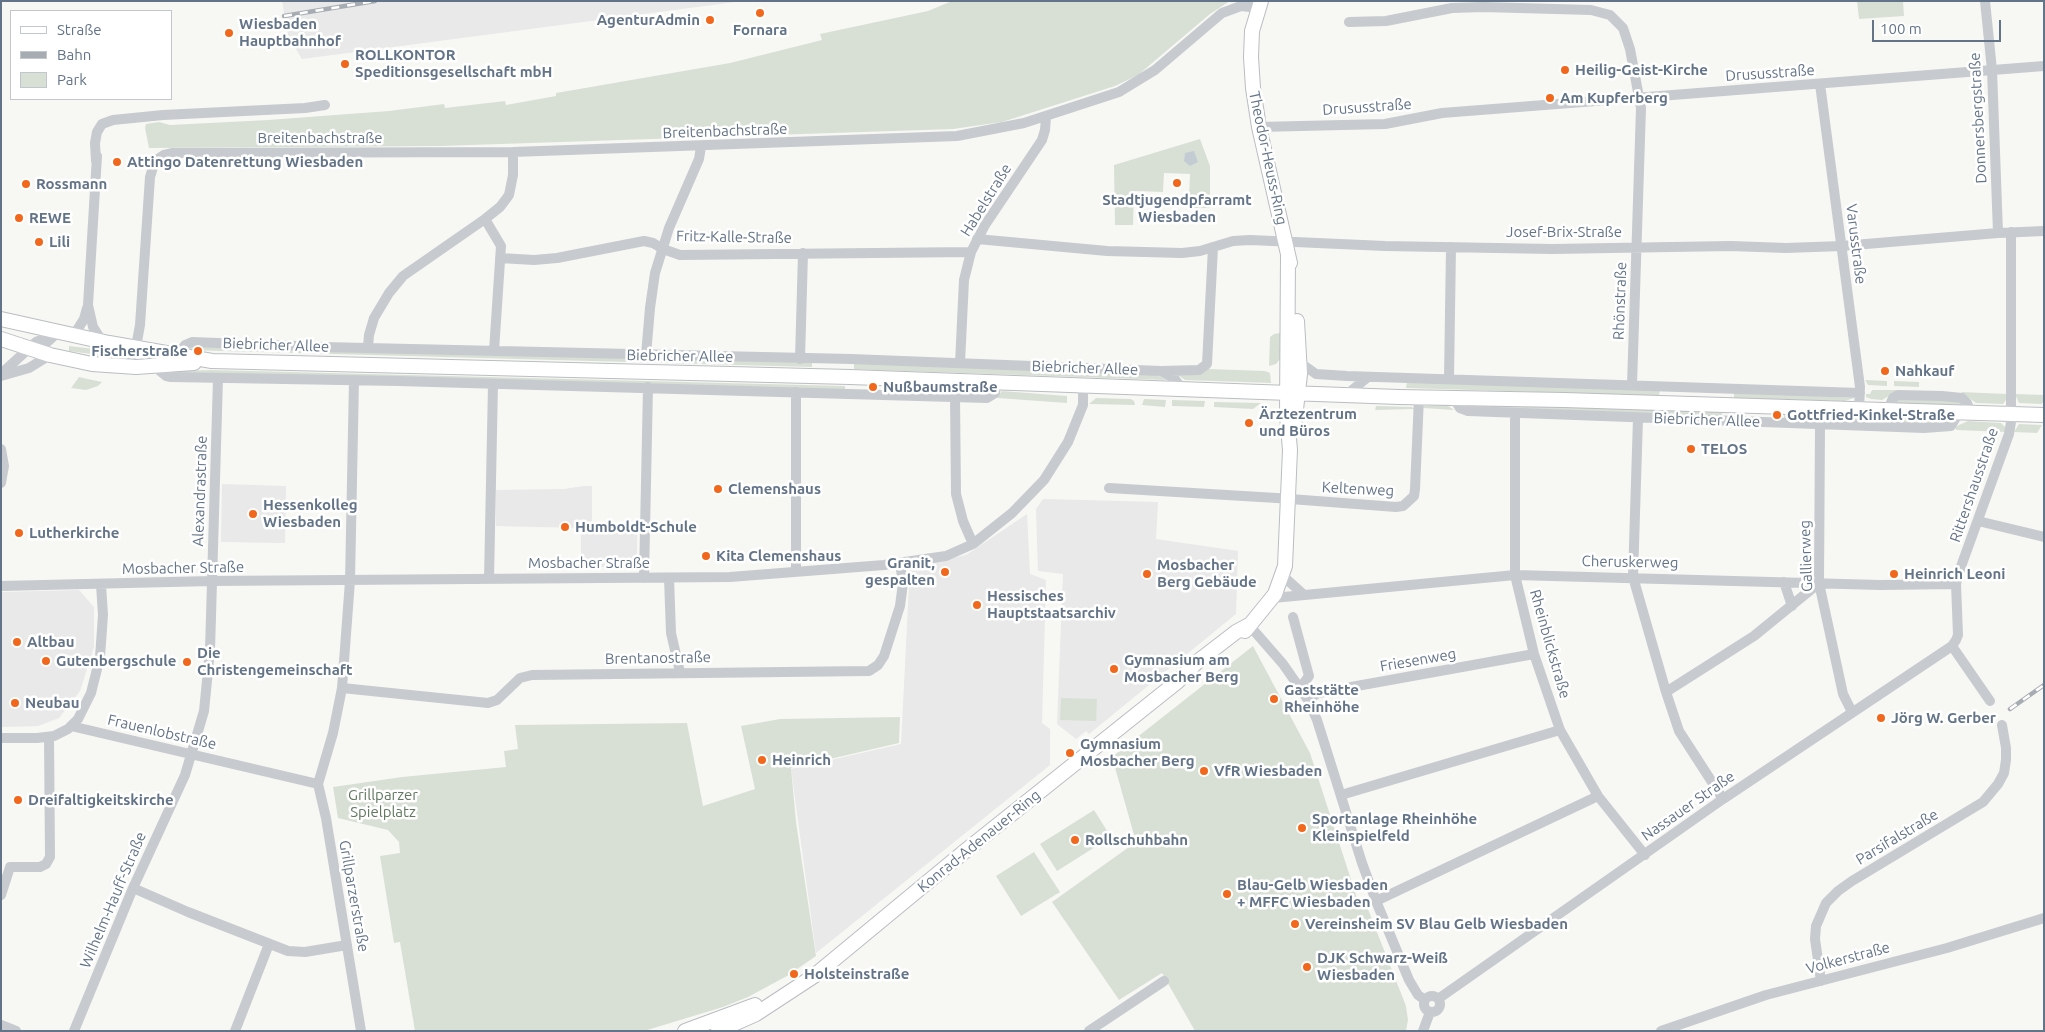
<!DOCTYPE html>
<meta charset="utf-8">
<style>
body{margin:0}
#map{position:relative;width:2045px;height:1032px;overflow:hidden;background:#f7f8f4;font-family:Ubuntu,sans-serif}
canvas{display:block}
.frame{position:absolute;inset:0;border:2px solid #647488;pointer-events:none}
.legend{position:absolute;left:10px;top:10px;width:162px;height:90px;box-sizing:border-box;background:#fff;border:1px solid #c1c7cf;margin:0;padding:6px 9px;list-style:none;font-size:15px;color:#647488}
.legend li{display:flex;align-items:center;gap:10px;height:25px}
.legend b{width:25px;border:1px solid #c1c7cf}
.scale{position:absolute;left:1872px;top:20px;width:129px;height:22px;box-sizing:border-box;border:2px solid #647488;border-top:0;padding-left:6px;font-size:15px;line-height:18px;white-space:nowrap;color:#647488;-webkit-text-stroke:4px #fff;paint-order:stroke}
</style>
<div id="map">
<canvas width="2045" height="1032"></canvas>
<div class="frame"></div>
<ul class="legend">
<li><b style="height:6px;background:#fff"></b>Straße</li>
<li><b style="height:6px;background:#a7acb3"></b>Bahn</li>
<li><b style="height:14px;background:#d8e0d5"></b>Park</li>
</ul>
<div class="scale">100 m</div>
</div>
<script>
const context = document.querySelector('canvas').getContext('2d');
context.lineJoin = 'round';
function fill(path, color) {
  context.fillStyle = color;
  context.fill(path, 'evenodd');
}
function shape(rows) {
  const path = new Path2D();
  for (const r of rows) {
    if (r.length === 3) {
      path.moveTo(r[0] + r[2], r[1]);
      path.arc(r[0], r[1], r[2], 0, 2 * Math.PI);
      continue;
    }
    path.moveTo(r[0], r[1]);
    for (let i = 2; i < r.length; i += 2) path.lineTo(r[i], r[i + 1]);
  }
  return path;
}
function stroke(path, color, width, dash) {
  context.strokeStyle = color;
  context.lineWidth = width;
  context.lineCap = dash ? 'butt' : 'round';
  context.setLineDash(dash || []);
  context.stroke(path);
}
function label(font, color, halo, rows, align = 'center') {
  context.font = font + ' Ubuntu,sans-serif';
  context.lineWidth = 5;
  context.setLineDash([]);
  context.textBaseline = 'middle';
  context.strokeStyle = halo;
  context.fillStyle = color;
  for (const [text, x, y, turn = 0] of rows) {
    context.save();
    context.translate(x, y);
    context.rotate((+turn || 0) * Math.PI / 180);
    context.textAlign = isNaN(turn) ? turn : align;
    if (halo) context.strokeText(text, 0, 0);
    context.fillText(text, 0, 0);
    context.restore();
  }
}
fill(shape([
 [282,1,743,1,302,59,288,36],
 [222,484,286,486,285,543,221,542],
 [584,486,592,486,592,529,637,529,637,563,634,567,581,567,581,528,496,526,496,490,564,489],
 [1043,499,1158,502,1156,539,1238,551,1236,614,1089,734,1086,731,1076,739,1057,724,1063,574,1038,571,1036,509],
 [1027,514,1030,574,1046,580,1042,723,1050,729,1050,765,816,953,791,769,901,744,910,567,966,555],
 [79,590,94,607,94,647,80,691,59,718,38,726,1,727,1,592]
]), '#e8e9e8');
fill(shape([
 [952,1,1230,1,1210,14,1138,75,1115,86,1002,122,953,129,441,146,149,148,145,128,146,124,159,122,170,125,268,120,389,111,444,104,445,108,505,101,506,105,556,96,556,93,730,63,822,40,820,34,928,11],
 [1857,1,1903,1,1904,16,1859,19],
 [1200,139,1210,166,1210,208,1193,208,1193,197,1189,197,1190,174,1164,173,1163,192,1134,191,1133,225,1115,225,1114,165],
 [1280,333,1280,359,1276,364,1269,366,1270,337,1274,334],
 [190,345,812,361,812,367,186,350],
 [69,346,112,351,113,352,105,356,69,351],
 [854,362,1155,374,1167,380,875,370,854,369],
 [1208,369,1265,371,1270,373,1271,383,1185,380,1175,373],
 [211,370,845,386,845,391,169,375,168,371],
 [79,377,83,378,102,382,98,386,86,390,71,388],
 [1865,380,1887,381,1887,386,1868,385],
 [1894,381,1919,382,1919,387,1894,386],
 [1407,382,1660,390,1659,395,1637,395,1406,388],
 [885,387,993,390,987,395,885,391],
 [1872,390,1896,390,1897,391,1882,400,1871,399,1866,397,1866,394,1870,394],
 [1002,391,1067,396,1067,403,997,398],
 [1734,392,1854,398,1845,401,1734,398],
 [1961,392,2007,394,2006,400,2003,404,1976,403],
 [2015,394,2044,395,2044,402,2041,404,2019,403],
 [1901,396,1957,399,1965,405,1895,403],
 [1096,398,1131,399,1134,401,1135,405,1089,404],
 [1144,399,1166,400,1165,407,1142,405],
 [1172,400,1205,401,1204,407,1172,406],
 [1214,402,1260,403,1261,403,1253,409,1214,407],
 [1463,404,1722,412,1722,417,1472,408],
 [1447,405,1454,410,1422,408,1423,406],
 [1376,406,1412,407,1415,409,1375,410],
 [1784,415,1952,419,1952,420,1937,424,1784,419],
 [1968,421,2001,423,2005,427,2005,432,1956,430,1956,427,1959,425],
 [2019,424,2041,425,2042,425,2037,433,2014,432],
 [1253,646,1310,753,1359,904,1364,899,1406,1006,1408,1020,1406,1031,1195,1031,1162,973,1119,1000,1052,902,1136,842,1112,757],
 [1061,698,1097,699,1096,721,1060,720],
 [900,717,899,743,791,768,796,822,816,956,787,976,748,997,723,1007,644,1031,415,1031,400,942,394,943,380,856,400,853,399,842,388,830,338,818,333,787,402,777,506,767,504,751,518,749,515,725,687,723,703,806,755,789,741,726,780,719],
 [1094,810,1111,837,1057,871,1040,844],
 [1034,852,1060,892,1021,916,996,876]
]), '#d8e0d5');
fill(shape([
 [1194,151,1198,162,1190,166,1184,161,1185,153]
]), '#c3ccd2');
const major = shape([
 [1261,1,1252,31,1251,57,1253,88,1259,127,1290,263],
 [1,319,109,343,212,361,850,377,1399,397,1564,400,2044,415],
 [1,339,50,355,92,364,136,367,194,363],
 [1294,427,1300,374,1297,321],
 [1245,631,1275,594,1285,566,1290,450,1287,415,1288,255],
 [685,1031,755,1005],
 [718,1031,756,1014,814,976,964,852,1177,682,1197,662,1236,632,1249,625]
]);
stroke(major, '#babdc2', 16);
stroke(shape([
 [1985,1,1992,70,1998,233],
 [1349,22,1386,21,1452,8,1483,7,1591,10,1610,15,1623,28,1630,49,1641,108,1632,385],
 [1820,84,1860,387,1859,409],
 [1259,127,1385,124,1442,113,2044,66],
 [97,156,88,305,93,327,102,341],
 [96,161,95,143,97,132,102,124,113,120,163,115,305,108,325,105],
 [977,239,1107,251,1182,253,1200,251,1233,241,1250,240,1385,246,1552,249,1731,246,1786,248,1842,246,1998,233,2044,231],
 [500,258,534,260,557,258,644,241,653,243,663,249,680,255,971,252],
 [74,335,84,319,87,308],
 [368,347,369,335,374,318,389,293,403,276,485,219],
 [494,351,501,246,485,219,500,207,509,195,513,175,513,152],
 [177,355,185,345,192,342,323,347,851,359,1161,371,1199,370,1207,364,1213,247],
 [646,355,650,308,655,273,669,228,699,159,701,147],
 [800,359,803,253],
 [1299,362,1316,374,1347,376,1860,393],
 [960,363,964,280,971,252,985,225,1042,140,1045,130,1046,117],
 [114,365,132,355,136,347,140,325,150,177,155,161,164,155,173,153,513,152,957,136,1024,123,1119,92,1155,70,1222,13,1241,6,1258,8],
 [154,366,166,376,171,377,398,381,987,398,995,393,997,382],
 [1161,371,1174,378,1182,389],
 [2,373,36,342,51,336],
 [1,376,29,368,50,355,46,351,45,344,55,335],
 [1449,378,1451,247],
 [354,380,350,581,342,688,333,733,318,784,326,818,361,1031],
 [1346,395,1368,377],
 [955,396,956,494,963,521,973,544],
 [1453,397,1460,408,1468,411,1924,428,1951,426,1959,412],
 [1888,410,1893,398,1898,395,1942,396,1962,398,1967,403,1971,413],
 [1515,414,1515,575,1534,654,1560,730,1598,796,1645,855],
 [1638,418,1633,577,1666,692,1679,731,1723,799],
 [1820,424,1819,583,1843,694,1852,712],
 [1,449,4,466,1,483],
 [1109,488,1277,498,1396,507,1403,506,1414,496,1415,489,1419,397],
 [1978,521,2044,537],
 [796,572,796,392],
 [1283,576,1304,595],
 [644,578,648,387],
 [669,578,671,633,680,672],
 [489,579,493,384],
 [1784,582,1792,606],
 [1,586,212,581,730,577,884,565,946,556,973,544,1012,513,1044,480,1068,442,1083,405,1083,387],
 [1273,598,1515,575,1880,585,1956,584],
 [1293,617,1309,676,1301,687],
 [1249,625,1283,664,1308,700,1317,720,1362,863,1376,901,1409,980,1418,995,1425,1000],
 [1952,646,1990,701],
 [342,688,488,703,497,700,520,678,532,675,869,671,878,665,884,656,900,606,903,583,900,563],
 [1666,692,1754,636,1819,583],
 [1308,700,1318,693,1534,654],
 [71,726,318,784],
 [1,738,37,738,54,736,68,729,78,719,91,693,100,657,103,615,101,585],
 [1341,795,1560,730],
 [133,888,188,912,288,951,305,952,347,945],
 [1,895,10,867,40,867,46,864,50,857,49,737],
 [1376,901,1598,796],
 [1821,981,1815,939,1816,926,1826,903,1838,891,1852,881,1983,802,1998,784,2004,773,2006,760,2006,748,2002,725],
 [1432,1004,8],
 [1438,999,1723,799,1952,646,1956,640,1958,635,1956,584,1959,572,2009,434,2011,422,2011,232],
 [1,1025,16,1031],
 [74,1031,133,888,185,775,204,711,210,650,218,378],
 [235,1031,269,944],
 [1089,1031,1164,981],
 [1423,1031,1430,1012],
 [1661,1031,1766,995,1947,948,2044,918]
]), '#c7cace', 10);
stroke(major, '#fff', 14);
const rail = shape([
 [284,16,375,1],
 [2010,709,2044,685]
]);
stroke(rail, '#a7acb3', 4.5);
stroke(rail, '#fff', 2.5, [8]);
for (const [x, y, r, color] of [
 [760,13,5,"#f1671b"],
 [710,20,5,"#f1671b"],
 [229,33,5,"#f1671b"],
 [345,64,5,"#f1671b"],
 [1565,70,5,"#f1671b"],
 [1550,98,5,"#f1671b"],
 [117,162,5,"#f1671b"],
 [1177,183,5,"#f1671b"],
 [26,184,5,"#f1671b"],
 [19,218,5,"#f1671b"],
 [39,242,5,"#f1671b"],
 [198,351,5,"#f1671b"],
 [1885,371,5,"#f1671b"],
 [873,387,5,"#f1671b"],
 [1777,415,5,"#f1671b"],
 [1249,423,5,"#f1671b"],
 [1691,449,5,"#f1671b"],
 [718,489,5,"#f1671b"],
 [253,514,5,"#f1671b"],
 [565,527,5,"#f1671b"],
 [19,533,5,"#f1671b"],
 [706,556,5,"#f1671b"],
 [945,572,5,"#f1671b"],
 [1147,574,5,"#f1671b"],
 [1894,574,5,"#f1671b"],
 [977,605,5,"#f1671b"],
 [17,642,5,"#f1671b"],
 [46,661,5,"#f1671b"],
 [187,662,5,"#f1671b"],
 [1114,669,5,"#f1671b"],
 [1274,699,5,"#f1671b"],
 [15,703,5,"#f1671b"],
 [1881,718,5,"#f1671b"],
 [1070,753,5,"#f1671b"],
 [762,760,5,"#f1671b"],
 [1204,771,5,"#f1671b"],
 [18,800,5,"#f1671b"],
 [1302,828,5,"#f1671b"],
 [1075,840,5,"#f1671b"],
 [1227,894,5,"#f1671b"],
 [1295,924,5,"#f1671b"],
 [1307,967,5,"#f1671b"],
 [794,974,5,"#f1671b"]
]) {
  const dot = new Path2D();
  dot.arc(x, y, r, 0, 2 * Math.PI);
  context.fillStyle = color;
  context.fill(dot);
  stroke(dot, '#fff', 2);
}
label('bold 15px', '#647488', '#fff', [
 ["AgenturAdmin",700,20,"right"],
 ["Wiesbaden",239,24],
 ["Hauptbahnhof",239,41],
 ["Fornara",760,30,"center"],
 ["ROLLKONTOR",355,55],
 ["Speditionsgesellschaft mbH",355,72],
 ["Heilig-Geist-Kirche",1575,70],
 ["Am Kupferberg",1560,98],
 ["Attingo Datenrettung Wiesbaden",127,162],
 ["Rossmann",36,184],
 ["Stadtjugendpfarramt",1177,200,"center"],
 ["Wiesbaden",1177,217,"center"],
 ["REWE",29,218],
 ["Lili",49,242],
 ["Fischerstraße",188,351,"right"],
 ["Nahkauf",1895,371],
 ["Nußbaumstraße",883,387],
 ["Ärztezentrum",1259,414],
 ["und Büros",1259,431],
 ["Gottfried-Kinkel-Straße",1787,415],
 ["TELOS",1701,449],
 ["Clemenshaus",728,489],
 ["Hessenkolleg",263,505],
 ["Wiesbaden",263,522],
 ["Humboldt-Schule",575,527],
 ["Lutherkirche",29,533],
 ["Kita Clemenshaus",716,556],
 ["Granit,",935,563,"right"],
 ["gespalten",935,580,"right"],
 ["Mosbacher",1157,565],
 ["Berg Gebäude",1157,582],
 ["Heinrich Leoni",1904,574],
 ["Hessisches",987,596],
 ["Hauptstaatsarchiv",987,613],
 ["Altbau",27,642],
 ["Die",197,653],
 ["Christengemeinschaft",197,670],
 ["Gymnasium am",1124,660],
 ["Mosbacher Berg",1124,677],
 ["Gutenbergschule",56,661],
 ["Gaststätte",1284,690],
 ["Rheinhöhe",1284,707],
 ["Neubau",25,703],
 ["Jörg W. Gerber",1891,718],
 ["Gymnasium",1080,744],
 ["Mosbacher Berg",1080,761],
 ["Heinrich",772,760],
 ["VfR Wiesbaden",1214,771],
 ["Dreifaltigkeitskirche",28,800],
 ["Sportanlage Rheinhöhe",1312,819],
 ["Kleinspielfeld",1312,836],
 ["Rollschuhbahn",1085,840],
 ["Blau-Gelb Wiesbaden",1237,885],
 ["+ MFFC Wiesbaden",1237,902],
 ["Vereinsheim SV Blau Gelb Wiesbaden",1305,924],
 ["DJK Schwarz-Weiß",1317,958],
 ["Wiesbaden",1317,975],
 ["Holsteinstraße",804,974]
], 'left');
label('15px', '#647488', '#fff', [
 ["Drususstraße",1770,73,-4],
 ["Drususstraße",1367,107,-4],
 ["Donnersbergstraße",1978,118,-93],
 ["Breitenbachstraße",725,131,-2],
 ["Breitenbachstraße",320,138],
 ["Theodor-Heuss-Ring",1268,158,78],
 ["Habelstraße",986,200,-58],
 ["Josef-Brix-Straße",1564,232],
 ["Fritz-Kalle-Straße",734,237,1],
 ["Varusstraße",1856,244,83],
 ["Rhönstraße",1620,301,-88],
 ["Biebricher Allee",276,345,2],
 ["Biebricher Allee",680,356,1],
 ["Biebricher Allee",1085,368,2],
 ["Biebricher Allee",1707,420,2],
 ["Rittershausstraße",1974,485,-71],
 ["Keltenweg",1358,489,3],
 ["Alexandrastraße",200,491,-88],
 ["Gallierweg",1806,556,-92],
 ["Cheruskerweg",1630,562,1],
 ["Mosbacher Straße",589,563],
 ["Mosbacher Straße",183,568,-1],
 ["Rheinblickstraße",1550,644,74],
 ["Brentanostraße",658,658,-1],
 ["Friesenweg",1418,660,-10],
 ["Frauenlobstraße",162,732,13],
 ["Nassauer Straße",1688,806,-35],
 ["Parsifalstraße",1897,837,-31],
 ["Konrad-Adenauer-Ring",979,841,-39],
 ["Grillparzerstraße",354,896,80],
 ["Wilhelm-Hauff-Straße",113,900,-67],
 ["Volkerstraße",1848,958,-15]
]);
label('15px', '#627960', '#fff', [
 ["Grillparzer",383,795],
 ["Spielplatz",383,812]
]);
</script>
